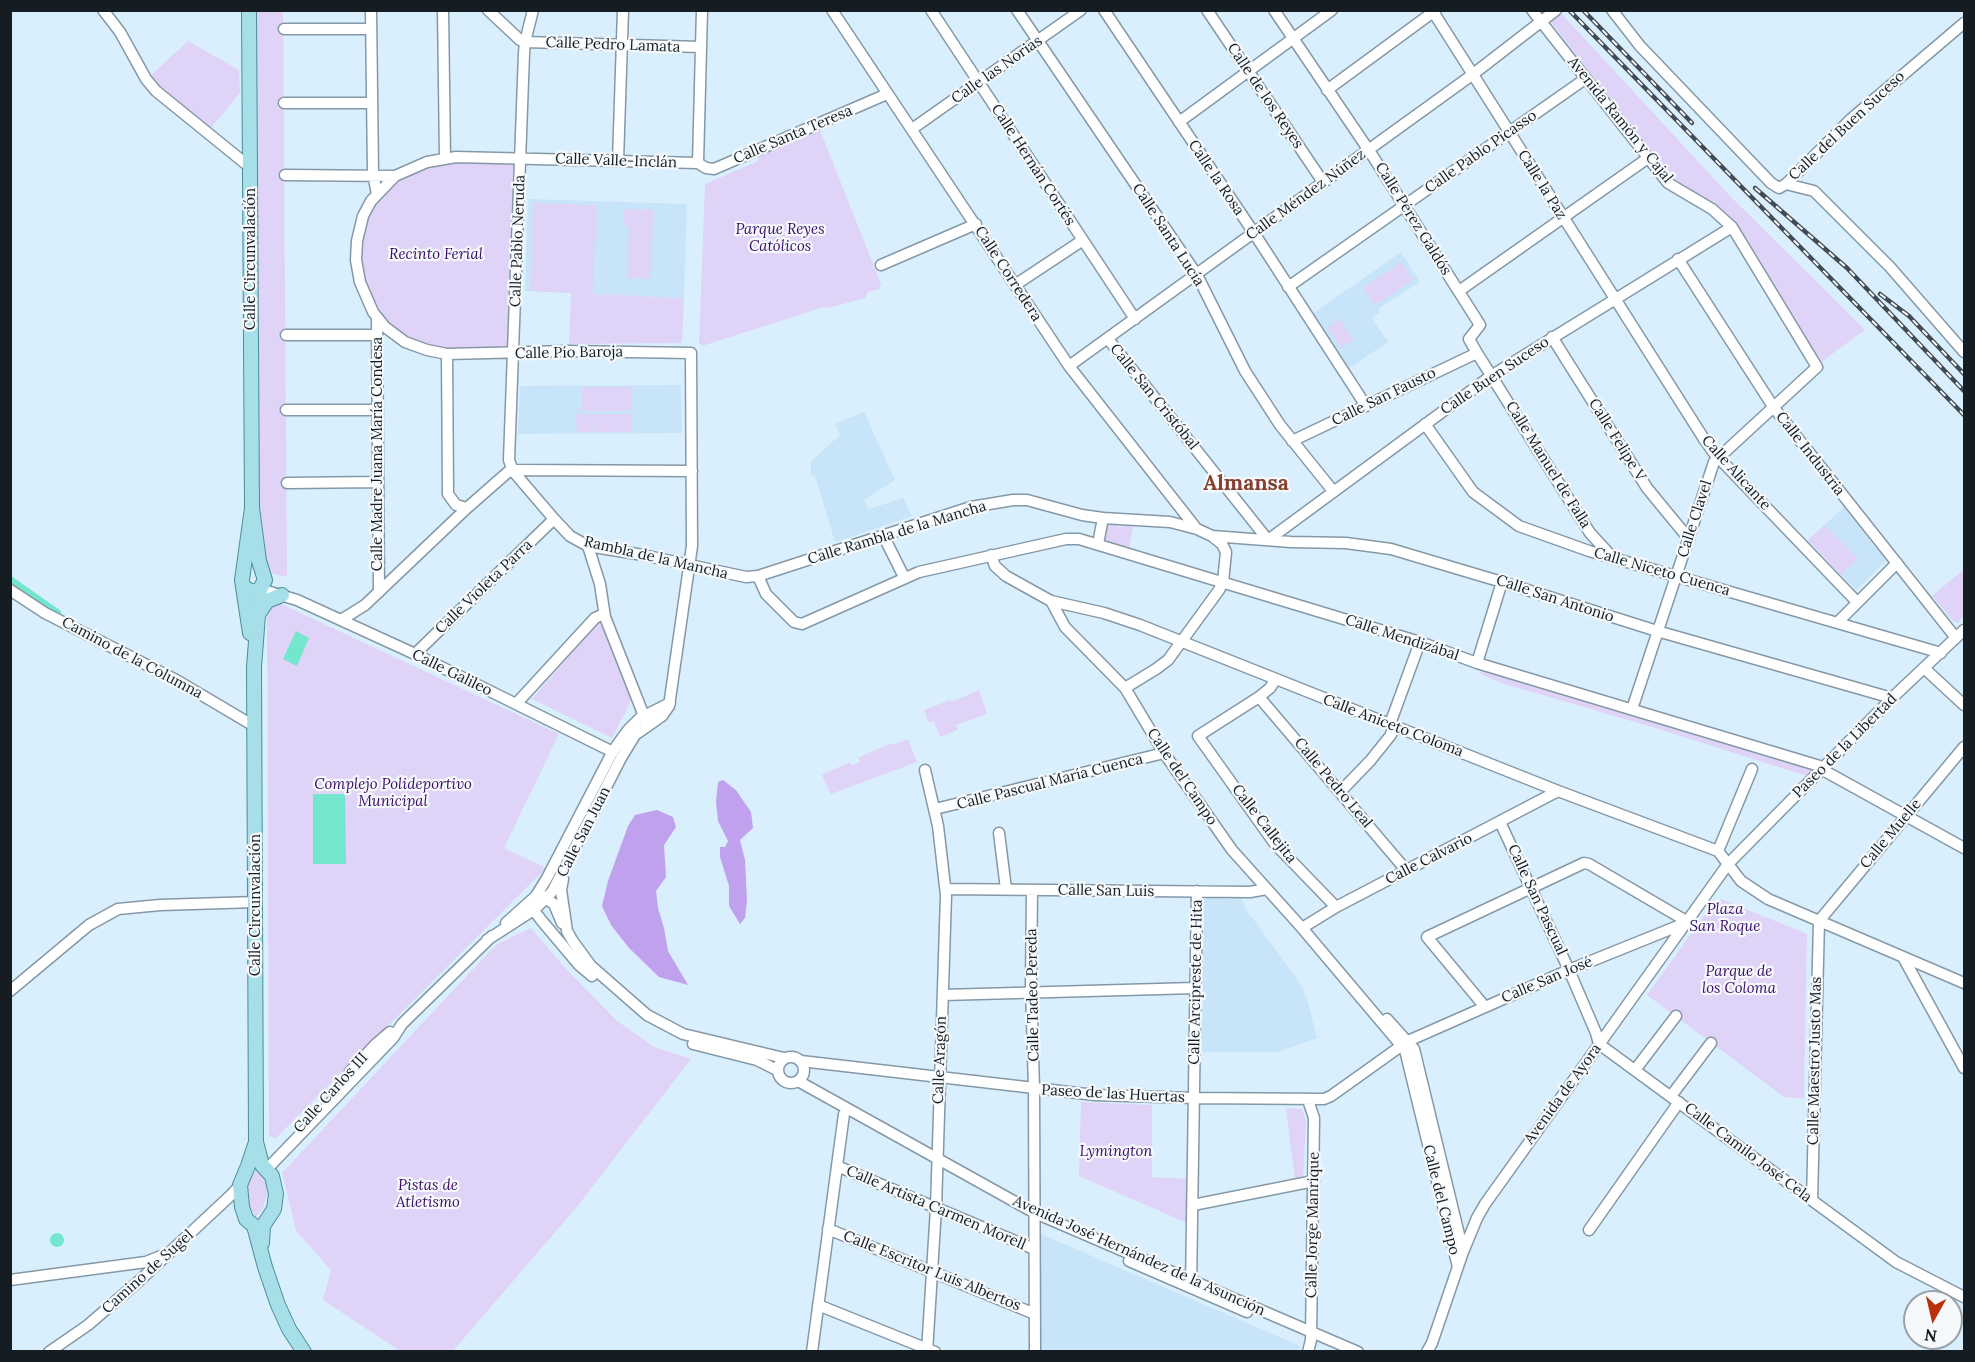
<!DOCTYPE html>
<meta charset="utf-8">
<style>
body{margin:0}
#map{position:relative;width:1975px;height:1362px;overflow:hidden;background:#daeffe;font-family:Lora,serif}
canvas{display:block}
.frame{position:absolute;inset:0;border:12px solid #151d22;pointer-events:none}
.north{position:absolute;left:1903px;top:1290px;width:60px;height:60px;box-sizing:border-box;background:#f5f9fc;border:2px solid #9ba1a5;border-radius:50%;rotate:188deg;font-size:16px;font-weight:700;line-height:24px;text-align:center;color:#151d22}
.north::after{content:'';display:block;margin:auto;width:21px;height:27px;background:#bb310c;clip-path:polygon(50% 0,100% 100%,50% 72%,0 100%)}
</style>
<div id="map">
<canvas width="1975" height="1362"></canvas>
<div class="frame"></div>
<div class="north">N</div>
</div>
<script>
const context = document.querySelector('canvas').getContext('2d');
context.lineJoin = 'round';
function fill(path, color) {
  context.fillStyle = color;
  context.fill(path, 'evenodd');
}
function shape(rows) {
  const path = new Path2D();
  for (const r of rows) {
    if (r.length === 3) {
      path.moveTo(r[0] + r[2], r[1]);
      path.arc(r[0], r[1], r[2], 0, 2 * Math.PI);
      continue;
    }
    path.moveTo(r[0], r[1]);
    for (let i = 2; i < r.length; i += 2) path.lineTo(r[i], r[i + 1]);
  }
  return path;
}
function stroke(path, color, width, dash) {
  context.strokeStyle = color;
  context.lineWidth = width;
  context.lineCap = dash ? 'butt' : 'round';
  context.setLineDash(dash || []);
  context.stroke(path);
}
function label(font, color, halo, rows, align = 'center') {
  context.font = font + ' Lora,serif';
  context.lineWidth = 4.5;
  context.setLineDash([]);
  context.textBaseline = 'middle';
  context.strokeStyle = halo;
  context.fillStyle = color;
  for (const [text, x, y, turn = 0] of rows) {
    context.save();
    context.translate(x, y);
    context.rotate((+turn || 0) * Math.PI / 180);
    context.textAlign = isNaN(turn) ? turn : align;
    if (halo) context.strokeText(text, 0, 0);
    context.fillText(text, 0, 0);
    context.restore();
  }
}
fill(shape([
 [528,199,687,204,684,298,525,291],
 [1401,252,1420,282,1378,309,1380,312,1372,318,1388,342,1348,369,1312,314],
 [681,385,682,433,518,434,520,386],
 [864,412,895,480,864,500,869,509,903,498,912,516,835,542,815,476,811,475,811,461,840,435,835,424],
 [1844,507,1873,545,1887,560,1856,590,1808,540],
 [1241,897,1250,917,1252,917,1301,985,1308,1002,1317,1038,1278,1052,1202,1052,1204,900,1208,898],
 [1041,1234,1300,1346,1298,1351,1041,1351]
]), '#c8e4f8');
fill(shape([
 [249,11,283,11,287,577,261,571,259,561],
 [1561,13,1729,195,1865,330,1821,362,1735,222,1720,208,1671,177,1551,22],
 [188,41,239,70,240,93,211,128,176,101,150,76],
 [820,130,881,284,879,289,868,292,865,298,829,308,824,307,702,346,699,343,705,184,758,161,759,156],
 [521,158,513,354,447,354,405,342,368,301,357,241,382,188,437,159],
 [533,203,596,205,593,294,684,298,682,343,569,344,571,293,530,291],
 [624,209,654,210,650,279,627,278,629,226,624,225],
 [1401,262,1413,280,1375,305,1363,288],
 [1340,319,1354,340,1341,348,1328,328],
 [582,387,631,387,631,411,582,411],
 [576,414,593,414,593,432,577,432],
 [594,414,631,414,631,432,595,432],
 [1106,524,1118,525,1118,527,1121,527,1122,525,1133,526,1129,549,1102,540],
 [1825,525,1858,559,1841,575,1808,540],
 [1963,570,1964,571,1964,616,1958,623,1953,621,1932,596],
 [279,603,559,734,504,848,546,868,276,1138,269,1136,267,607],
 [600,620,632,699,612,738,532,699],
 [1477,663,1823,767,1813,778,1652,727,1501,683,1481,674],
 [979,690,987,714,956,725,958,730,940,737,934,721,929,723,924,710,950,700,952,702],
 [908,739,917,762,831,794,822,775,850,762,852,765,860,762,858,758,891,743,893,745],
 [1721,899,1807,934,1804,1099,1784,1097,1647,995,1714,902],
 [531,928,566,969,616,1020,654,1047,691,1059,576,1208,453,1351,400,1351,323,1300,331,1270,296,1231,282,1173,490,951,498,944],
 [1081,1102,1152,1105,1152,1177,1188,1179,1187,1223,1079,1176],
 [1286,1108,1302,1109,1306,1121,1303,1179,1295,1180],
 [255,1169,260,1172,266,1183,267,1192,263,1208,256,1217,248,1204,246,1186]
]), '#dfd3f7');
fill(shape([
 [723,780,736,790,751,812,753,828,740,840,745,860,747,901,745,918,740,924,729,906,729,886,720,857,720,847,725,847,728,841,718,821,716,801,718,782],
 [657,810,673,817,676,827,664,845,666,877,656,891,658,908,664,928,668,951,688,985,659,977,629,948,611,925,602,906,608,881,628,826,635,815]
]), '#bfa1ee');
fill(shape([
 [296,631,309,638,297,666,283,659],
 [313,794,345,794,346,864,313,864],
 [57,1240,7]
]), '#74e6cd');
stroke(shape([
 [10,580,57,613]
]), '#74e6cd', 8);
const minor = shape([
 [103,10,120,32,146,79,156,91,251,168],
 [371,10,373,174,377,194],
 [443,10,445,158],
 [488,10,520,40,525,42,701,47],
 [533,10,525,42,524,53,509,460,513,471,554,519,570,536,588,546,643,555,746,577,758,576,971,507,1013,500,1027,500,1082,515,1103,518,1170,522,1197,529,1212,536,1222,544,1226,552,1223,582,1219,590,1168,660,1156,669,1125,688],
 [832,10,1069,366,1196,528],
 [931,10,1135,319],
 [1017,10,1197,275,1245,371,1280,425,1333,491],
 [1104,10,1254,233,1366,406],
 [1207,10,1323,182],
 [1274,10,1372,155,1480,325,1469,339,1477,353,1590,533,1612,557],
 [1432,10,1704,439,1714,453,1857,602],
 [1532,10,1668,183,1712,209,1732,227,1817,367,1714,462,1632,709],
 [1612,10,1640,46,1771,183,1779,188,1786,184,1851,119,1964,23],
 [284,29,371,29],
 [1327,90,1436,10],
 [284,103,372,103],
 [1179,122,1332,10],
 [912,129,1081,10],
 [618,161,623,10],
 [698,163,706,168,714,169,887,94],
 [698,163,702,10],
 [285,175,395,176,427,162,456,157,698,163],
 [395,176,371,201,363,216,357,241,356,260,360,282,373,312,385,327,405,342,427,350,447,354,568,351,691,353,692,546,669,706,662,716,635,735,621,758,552,892,535,909,487,940],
 [1786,184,1814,191,1890,267,1964,352],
 [1678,259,1774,408,1956,638],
 [881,265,976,224],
 [1015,285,1083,240],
 [1288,287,1585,79],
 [1459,291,1648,158],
 [377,317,379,592],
 [286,335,377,335],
 [1552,337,1647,488,1689,539],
 [1108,339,1268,540],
 [447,354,448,494,456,505,467,508],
 [1069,366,1472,75,1556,10],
 [286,410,378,410],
 [1425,424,1473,492,1519,526,1589,551,1941,653],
 [1292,441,1477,353],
 [287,483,378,482],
 [1212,536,1291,542,1346,543,1391,549,1502,582,1657,631,1892,698],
 [884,537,904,577],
 [1268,540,1491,376,1732,227],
 [1098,544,1103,518],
 [588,546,600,584,605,617,644,716,644,721],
 [991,555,995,566,1006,576,1051,601,1104,613,1140,625,1558,791,1718,851,1741,881,1768,899,1964,983],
 [758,576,766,594,794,622,802,624,919,572,1066,539,1079,539,1420,642,1477,663,1823,767],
 [260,589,297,600,415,654,613,752],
 [10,590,45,613,178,681,254,726],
 [1051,601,1065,627,1125,688,1164,753,1232,850,1302,928,1405,1050,1458,1267],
 [341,620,365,605,467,508,508,472,517,470,692,471],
 [1837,623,1897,563],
 [415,654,554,519],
 [1477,663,1502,582],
 [1924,668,1964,705],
 [1275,680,1270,688,1259,697,1198,736,1275,844,1336,907],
 [1259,697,1406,870],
 [516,704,595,618,604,614],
 [1390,724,1420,642],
 [1821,769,1964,848],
 [925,770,938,826,946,895,936,1208,927,1352],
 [1341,791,1370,761,1390,736,1395,727],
 [935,809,1164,753],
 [1500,822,1569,970,1596,1033,1599,1044,1896,1262,1964,1297],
 [999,833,1006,889],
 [1718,851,1752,769],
 [563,879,561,890,567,931,572,940,591,966,647,1015,683,1034,784,1058],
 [946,889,1250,892,1267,889],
 [1032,890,1031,986,1034,1089,1035,1352],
 [542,896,554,904,562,923],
 [535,902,535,912,542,921,579,965,592,976],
 [506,923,536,896,547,878,613,751,628,730,640,718,670,703],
 [1302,928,1336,907,1558,791],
 [1903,957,1964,1068],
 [10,991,89,925,118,909,160,905,256,902],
 [943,995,1195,988],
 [1485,1007,1427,937,1584,863,1589,864,1688,922],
 [1387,1019,1414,1049,1463,1251],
 [693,1044,757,1060,777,1070],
 [791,1070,13],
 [801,1061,1095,1095,1194,1098,1324,1099,1331,1096,1408,1041,1569,970,1688,922],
 [1635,1070,1676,1016],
 [350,1072,376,1044,390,1032],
 [798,1081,1035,1213,1358,1352],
 [1671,1096,1711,1043],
 [1308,1100,1314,1118,1311,1340,1308,1352],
 [837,1166,1034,1249],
 [267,1169,393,1038,402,1024,492,936],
 [1812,1200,1819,921,1964,747],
 [1193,1205,1314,1181],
 [828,1229,1035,1314],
 [1589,1230,1679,1102],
 [1129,1261,1247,1312],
 [10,1280,146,1262,161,1256],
 [1191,1287,1197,891],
 [818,1305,935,1352],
 [49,1352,88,1325,139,1281,230,1196,240,1185],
 [812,1352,844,1114],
 [1427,1352,1432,1343,1463,1252,1477,1218,1485,1204,1728,864,1892,698,1964,630]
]);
const major = shape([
 [249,10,252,508,242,580,243,587,253,592,260,589,265,580,259,561,252,508],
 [243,587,250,633],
 [260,590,254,667,256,1142,262,1165],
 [259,613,267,601,282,595],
 [256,1142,248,1166,240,1185,242,1207,246,1219,254,1226,265,1267,278,1305,289,1329,304,1352],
 [262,1243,263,1226,274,1209,276,1194,272,1176,262,1165]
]);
stroke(minor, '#8598a6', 13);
stroke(major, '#4d8d98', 16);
stroke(minor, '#fff', 10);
stroke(major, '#a6dfe8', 14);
const rail = shape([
 [1569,10,1964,415],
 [1583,10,1692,123],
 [1755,188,1847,268,1964,391],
 [1880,294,1909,316,1964,374]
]);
stroke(rail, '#404b53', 4.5);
stroke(rail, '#f5f9fc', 2, [7]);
label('15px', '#151d22', '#f5f9fc', [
 ["Calle Pedro Lamata",613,45,2],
 ["Calle las Norias",997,70,-35],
 ["Calle de los Reyes",1265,96,56],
 ["Avenida Ramón y Cajal",1620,120,51],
 ["Calle del Buen Suceso",1847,126,-43],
 ["Calle Santa Teresa",793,135,-23],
 ["Calle Pablo Picasso",1481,152,-35],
 ["Calle Valle-Inclán",616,161,2],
 ["Calle Hernán Cortés",1033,165,57],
 ["Calle la Rosa",1216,178,56],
 ["Calle la Paz",1542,185,58],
 ["Calle Méndez Núñez",1306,195,-36],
 ["Calle Pérez Galdós",1413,219,58],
 ["Calle Santa Lucía",1168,235,57],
 ["Calle Pablo Neruda",518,241,-88],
 ["Calle Circunvalación",251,259,-90],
 ["Calle Corredera",1008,274,57],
 ["Calle Pío Baroja",569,353,-1],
 ["Calle Buen Suceso",1495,376,-34],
 ["Calle San Cristóbal",1154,397,51],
 ["Calle San Fausto",1384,397,-26],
 ["Calle Felipe V",1617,440,58],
 ["Calle Madre Juana María Condesa",378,454,-90],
 ["Calle Industria",1810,454,52],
 ["Calle Manuel de Falla",1548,465,58],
 ["Calle Alicante",1736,473,48],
 ["Calle Clavel",1695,519,-72],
 ["Calle Rambla de la Mancha",897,533,-17],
 ["Rambla de la Mancha",656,558,13],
 ["Calle Niceto Cuenca",1662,572,16],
 ["Calle Violeta Parra",484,587,-44],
 ["Calle San Antonio",1555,599,18],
 ["Calle Mendizábal",1402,638,18],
 ["Camino de la Columna",132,658,28],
 ["Calle Galileo",452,673,26],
 ["Calle Aniceto Coloma",1393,726,21],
 ["Paseo de la Libertad",1845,746,-45],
 ["Calle del Campo",1182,777,56],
 ["Calle Pascual María Cuenca",1050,782,-14],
 ["Calle Pedro Leal",1333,783,50],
 ["Calle Callejita",1264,824,52],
 ["Calle San Juan",584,832,-63],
 ["Calle Muelle",1891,834,-50],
 ["Calle Calvario",1429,859,-27],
 ["Calle San Luis",1106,891,1],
 ["Calle San Pascual",1537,900,65],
 ["Calle Circunvalación",256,905,-90],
 ["Calle San José",1547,980,-23],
 ["Calle Arcipreste de Hita",1196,982,-89],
 ["Calle Tadeo Pereda",1033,995,-91],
 ["Calle Aragón",940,1060,-88],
 ["Calle Maestro Justo Mas",1815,1061,-89],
 ["Calle Carlos III",331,1093,-48],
 ["Paseo de las Huertas",1113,1094,3],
 ["Avenida de Ayora",1563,1094,-54],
 ["Calle Camilo José Cela",1748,1153,37],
 ["Calle del Campo",1441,1200,76],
 ["Calle Artista Carmen Morell",936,1208,23],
 ["Calle Jorge Manrique",1313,1225,-89],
 ["Avenida José Hernández de la Asunción",1139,1256,24],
 ["Calle Escritor Luis Albertos",932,1271,22],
 ["Camino de Sugel",148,1272,-42]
]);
label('italic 15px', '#3b0b65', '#f5f9fc', [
 ["Parque Reyes",780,230],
 ["Católicos",780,247],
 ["Recinto Ferial",436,255],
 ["Complejo Polideportivo",393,785],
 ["Municipal",393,802],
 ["Plaza",1725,910],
 ["San Roque",1725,927],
 ["Parque de",1739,972],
 ["los Coloma",1739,989],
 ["Lymington",1116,1152],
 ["Pistas de",428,1186],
 ["Atletismo",428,1203]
]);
label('bold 21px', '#864030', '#f5f9fc', [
 ["Almansa",1246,484]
]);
</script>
